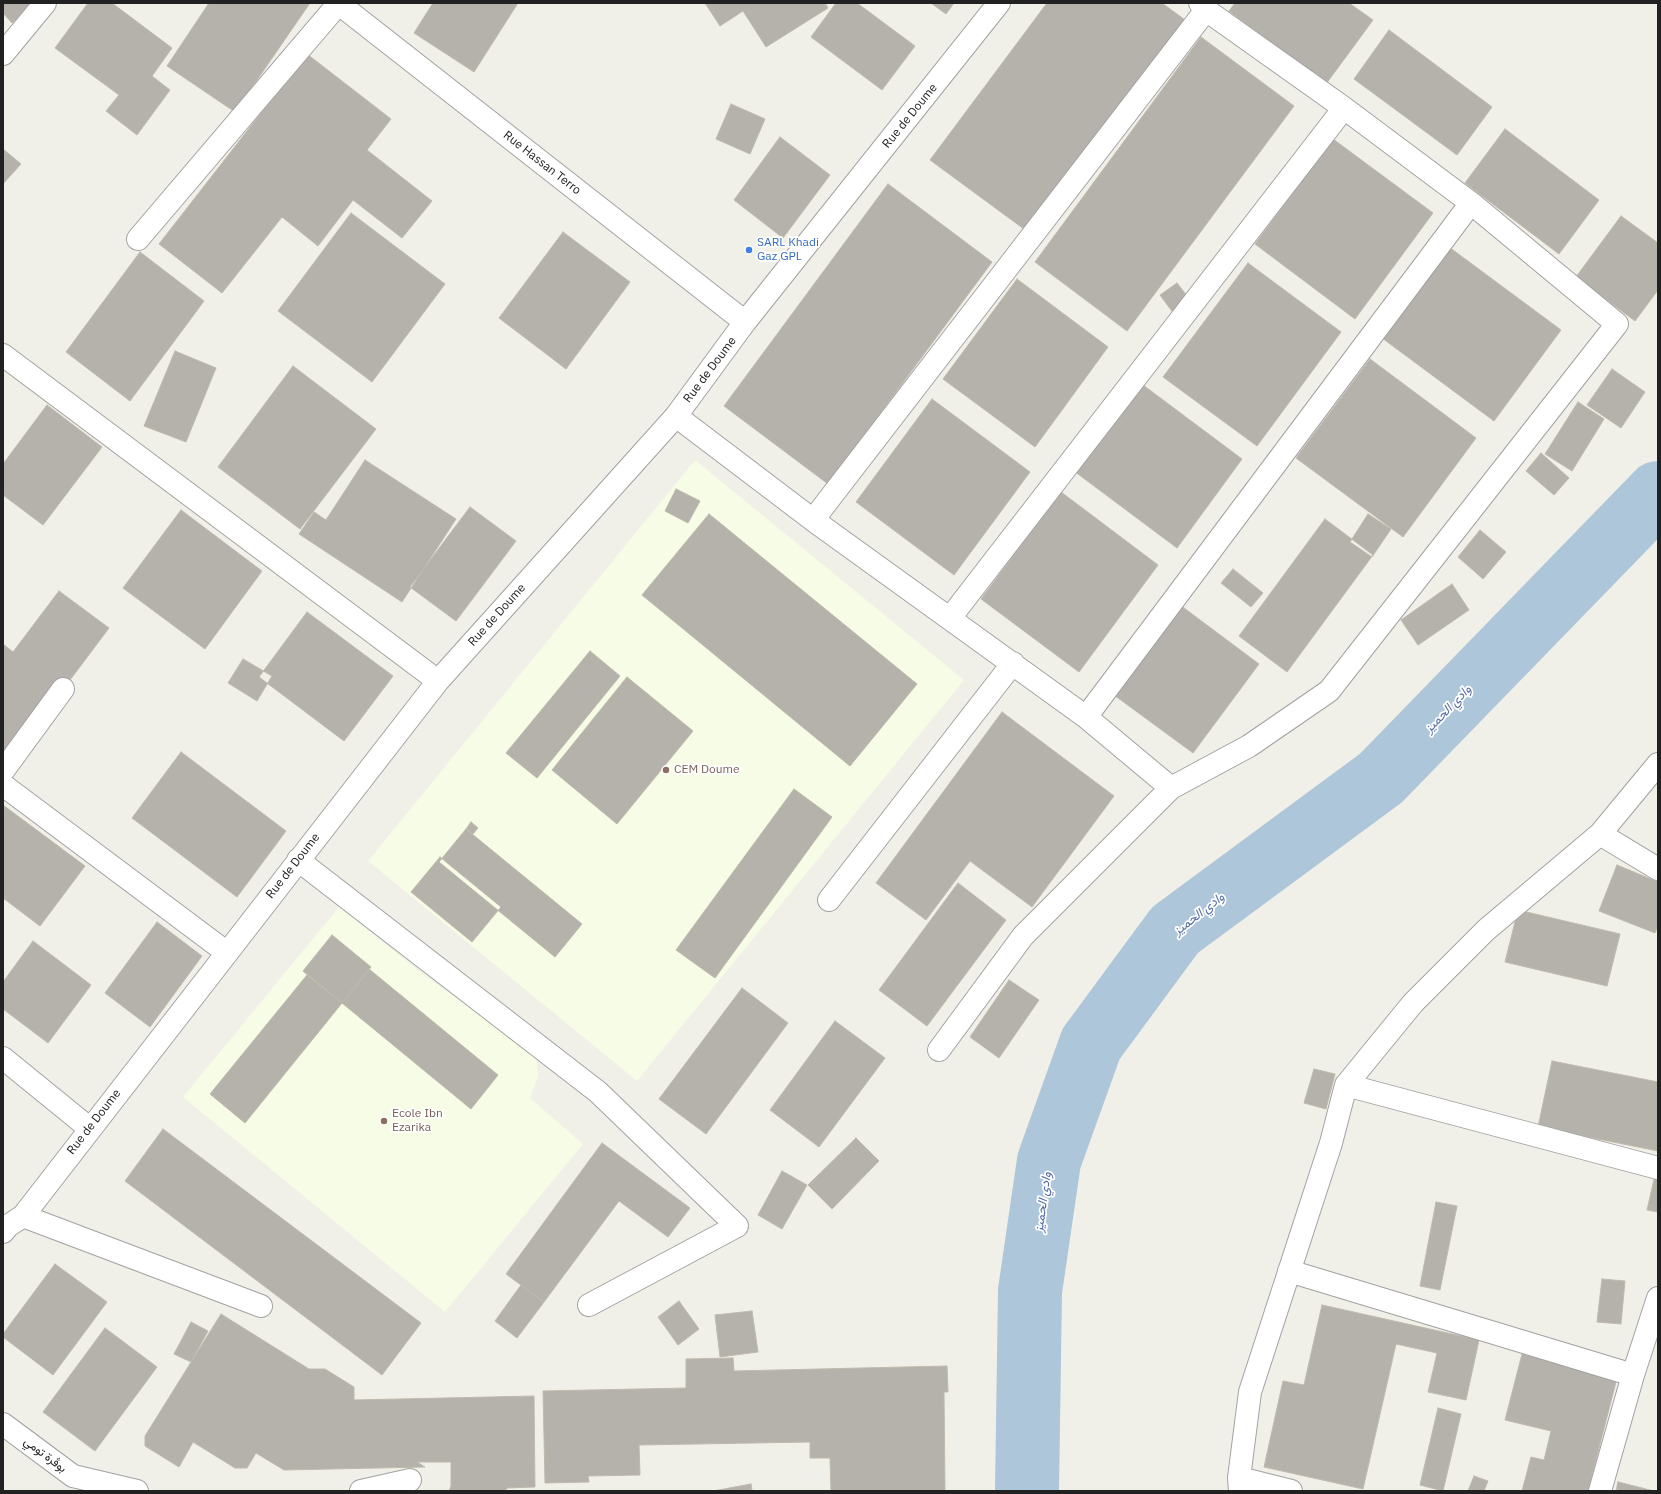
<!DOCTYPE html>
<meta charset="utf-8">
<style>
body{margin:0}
#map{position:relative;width:1661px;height:1494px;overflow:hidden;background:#f0efe8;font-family:"IBM Plex Sans",sans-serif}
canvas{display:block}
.frame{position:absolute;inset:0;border:4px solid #212121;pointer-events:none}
</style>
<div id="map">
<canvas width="1661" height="1494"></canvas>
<div class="frame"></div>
</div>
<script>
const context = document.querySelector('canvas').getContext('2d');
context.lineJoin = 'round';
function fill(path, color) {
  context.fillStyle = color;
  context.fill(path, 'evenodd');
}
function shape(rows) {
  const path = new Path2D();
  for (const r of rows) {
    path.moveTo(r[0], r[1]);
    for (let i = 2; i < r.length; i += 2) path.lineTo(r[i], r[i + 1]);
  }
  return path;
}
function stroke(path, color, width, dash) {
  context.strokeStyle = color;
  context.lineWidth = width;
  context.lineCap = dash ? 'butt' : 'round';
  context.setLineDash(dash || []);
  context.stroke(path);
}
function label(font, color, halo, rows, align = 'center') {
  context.font = font + ' "IBM Plex Sans",Vazirmatn,sans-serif';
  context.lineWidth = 3.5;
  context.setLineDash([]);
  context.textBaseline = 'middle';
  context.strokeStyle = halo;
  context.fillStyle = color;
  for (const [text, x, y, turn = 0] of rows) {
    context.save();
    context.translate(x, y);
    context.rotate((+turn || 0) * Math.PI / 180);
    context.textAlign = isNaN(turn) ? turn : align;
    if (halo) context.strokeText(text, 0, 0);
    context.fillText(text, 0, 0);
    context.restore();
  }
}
fill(shape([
 [695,460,964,680,637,1081,368,861],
 [339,907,427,977,536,1054,538,1076,530,1098,583,1144,445,1312,183,1097]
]), '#f7fce6');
stroke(shape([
 [1027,1491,1030,1291,1049,1161,1091,1044,1175,930,1381,778,1658,493]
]), '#aec6d9', 64);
const building = shape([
 [3,3,33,3,12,23,3,13,3,3],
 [88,3,112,3,172,48,152,76,170,90,137,135,106,111,119,95,55,48,88,3],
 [209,3,310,3,235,112,167,66,209,3],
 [433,3,518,3,474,72,414,33,433,3],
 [705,3,825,3,828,8,766,47,743,11,720,26,705,3],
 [836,3,857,3,915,46,882,90,811,37,836,3],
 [931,3,954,3,946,14,931,3],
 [1047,3,1162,3,1185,20,1028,232,930,160,1047,3],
 [1235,3,1349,3,1373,20,1326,84,1229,11,1235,3],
 [1389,30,1492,107,1457,155,1354,79,1389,30],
 [1201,37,1294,106,1127,331,1035,262,1201,37],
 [307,54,391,119,367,150,432,201,402,238,353,200,318,246,282,217,222,293,159,244,307,54],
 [731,104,765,119,750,154,716,139,731,104],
 [1505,129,1599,200,1559,254,1465,183,1505,129],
 [780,137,830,175,783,238,734,200,780,137],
 [1333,139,1433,213,1355,319,1255,244,1333,139],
 [3,149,21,164,3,184,3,149],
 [888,184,992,262,828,484,724,406,888,184],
 [351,213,445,284,372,382,278,311,351,213],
 [1621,216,1658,243,1658,290,1635,321,1576,277,1621,216],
 [563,232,630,282,566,369,499,318,563,232],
 [1449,247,1561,330,1494,421,1382,338,1449,247],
 [140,252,204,301,130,401,66,352,140,252],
 [1248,263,1341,332,1257,446,1163,377,1248,263],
 [1017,279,1108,347,1035,447,943,379,1017,279],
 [1177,283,1191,301,1174,314,1160,295,1177,283],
 [175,351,216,368,186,442,144,426,175,351],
 [1370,359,1476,438,1403,537,1296,458,1370,359],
 [293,366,376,429,300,529,218,467,293,366],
 [1612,369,1645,392,1621,428,1587,405,1612,369],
 [1139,382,1242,459,1177,548,1074,471,1139,382],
 [932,399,1030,472,954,575,856,502,932,399],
 [1578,402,1604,419,1572,471,1545,454,1578,402],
 [47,405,102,447,43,525,3,495,3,464,47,405],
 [1541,453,1569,478,1554,495,1526,471,1541,453],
 [365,460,456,519,402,602,299,534,314,512,326,520,365,460],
 [676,489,700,501,688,523,665,511,676,489],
 [1061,492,1158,565,1079,672,981,599,1061,492],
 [470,507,516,541,456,621,410,587,470,507],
 [181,510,262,571,205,649,123,588,181,510],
 [709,514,917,684,850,766,642,595,709,514],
 [1368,514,1391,529,1372,557,1350,542,1368,514],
 [1325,519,1373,555,1287,672,1239,636,1325,519],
 [1480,530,1506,552,1483,579,1458,557,1480,530],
 [1233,569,1263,593,1251,607,1221,583,1233,569],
 [1452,584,1469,610,1418,645,1401,620,1452,584],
 [59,591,109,628,10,760,3,755,3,644,13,652,59,591],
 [1180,605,1259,664,1193,753,1114,695,1180,605],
 [307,612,393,676,344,741,259,677,307,612],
 [590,651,620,676,537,778,506,753,590,651],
 [243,659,272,676,257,701,228,683,243,659],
 [627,677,693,731,617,824,552,770,627,677],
 [1002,712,1114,796,1032,907,970,861,926,920,876,883,1002,712],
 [181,752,286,831,237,897,132,818,181,752],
 [794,789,832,817,715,978,676,950,794,789],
 [3,805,85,866,40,926,3,898,3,805],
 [471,822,478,828,473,834,466,829,471,822],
 [466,829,582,924,555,957,439,862,466,829],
 [440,857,501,907,472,942,411,892,440,857],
 [1617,865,1658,882,1658,926,1655,933,1599,911,1617,865],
 [958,883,1006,920,927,1026,879,990,958,883],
 [1518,910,1620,934,1607,986,1505,962,1518,910],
 [157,922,202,956,150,1027,105,993,157,922],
 [332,935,371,967,342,1003,303,971,332,935],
 [33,941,91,985,48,1043,3,1009,3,982,33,941],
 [369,969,498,1075,471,1109,342,1003,369,969],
 [307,975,342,1003,245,1123,210,1094,307,975],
 [1009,980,1039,1000,999,1058,970,1037,1009,980],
 [742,988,788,1023,706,1134,659,1099,742,988],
 [835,1021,885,1058,819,1147,770,1110,835,1021],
 [1552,1061,1658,1082,1658,1151,1538,1127,1552,1061],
 [1314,1069,1335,1074,1326,1109,1304,1103,1314,1069],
 [163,1129,421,1323,382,1375,125,1181,163,1129],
 [856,1138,879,1161,832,1209,808,1185,856,1138],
 [602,1143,690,1208,668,1237,619,1201,544,1302,506,1274,602,1143],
 [782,1171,807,1185,782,1229,758,1215,782,1171],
 [1655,1175,1658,1175,1658,1212,1647,1210,1655,1175],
 [1436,1202,1457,1206,1440,1290,1420,1286,1436,1202],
 [55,1264,107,1302,53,1375,3,1337,3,1334,55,1264],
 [1602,1279,1625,1281,1621,1324,1597,1322,1602,1279],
 [521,1285,544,1302,517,1338,495,1321,521,1285],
 [679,1301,699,1329,678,1345,658,1317,679,1301],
 [1322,1305,1479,1340,1466,1400,1428,1392,1437,1353,1396,1344,1363,1489,1264,1467,1283,1381,1304,1385,1322,1305],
 [752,1311,758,1352,720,1357,715,1315,752,1311],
 [221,1314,309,1369,325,1369,354,1387,354,1400,534,1396,535,1487,507,1488,505,1491,449,1491,451,1486,451,1462,417,1462,425,1467,284,1470,256,1453,247,1468,235,1468,193,1442,179,1467,145,1446,145,1436,221,1314],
 [191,1322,208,1331,191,1362,174,1354,191,1322],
 [105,1328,157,1367,95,1451,43,1412,105,1328],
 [1522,1354,1617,1378,1588,1491,1522,1491,1531,1457,1544,1460,1551,1431,1505,1420,1522,1354],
 [733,1358,734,1371,947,1366,948,1392,944,1392,945,1491,831,1491,830,1458,810,1458,810,1442,639,1445,640,1475,588,1476,589,1482,545,1483,543,1391,686,1388,686,1359,733,1358],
 [1438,1408,1461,1414,1443,1491,1420,1485,1438,1408],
 [1474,1476,1488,1481,1484,1491,1468,1491,1474,1476],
 [1618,1482,1654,1491,1616,1491,1618,1482],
 [751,1484,752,1491,713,1491,751,1484]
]);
fill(building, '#b5b2ab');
stroke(building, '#c0b9ac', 1);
const minor = shape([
 [338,3,745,322],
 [3,54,45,3],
 [138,239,339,3],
 [3,355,438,681],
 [676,416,813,520,1086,717,1171,788],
 [813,520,1206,10],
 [950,618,1344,108],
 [1086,717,1471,203],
 [3,771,63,689],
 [3,785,226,952],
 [1600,834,1658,869],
 [298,860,598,1092,737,1226,589,1305],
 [829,900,1013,663],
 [939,1050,1023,936,1171,788,1249,746,1329,691,1617,324,1471,203,1344,108,1206,10,1200,3],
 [3,1058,89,1128],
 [1346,1085,1658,1168],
 [23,1216,261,1306],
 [3,1232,8,1226,23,1216,438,681,676,416,745,322,999,3],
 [1289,1271,1633,1375],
 [3,1424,73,1476,137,1491],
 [1239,1478,1291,1491],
 [361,1491,410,1480],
 [1240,1491,1239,1478,1250,1392,1331,1143,1346,1085,1413,1003,1486,930,1600,834,1658,764],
 [1600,1491,1633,1375,1658,1298]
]);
stroke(minor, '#a2a2a2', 24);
stroke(minor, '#fff', 22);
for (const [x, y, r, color] of [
 [749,250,4,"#3f7fe0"],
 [666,770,4,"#8d6e63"],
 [384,1121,4,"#8d6e63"]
]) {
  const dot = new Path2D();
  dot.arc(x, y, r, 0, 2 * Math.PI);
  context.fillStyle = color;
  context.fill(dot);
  stroke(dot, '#fff', 1.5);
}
label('12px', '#212121', '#fff', [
 ["Rue de Doume",910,116,-51],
 ["Rue Hassan Terro",542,163,38],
 ["Rue de Doume",710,370,-53],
 ["Rue de Doume",497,615,-48],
 ["Rue de Doume",293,866,-52],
 ["Rue de Doume",94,1122,-52],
 ["بوڤرة تومي",45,1455,37]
]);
label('12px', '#366cbe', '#fff', [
 ["SARL Khadi",757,243],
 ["Gaz GPL",757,257]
], 'left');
label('12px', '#785e54', '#fff', [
 ["CEM Doume",674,770],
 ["Ecole Ibn",392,1114],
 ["Ezarika",392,1128]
], 'left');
label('italic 13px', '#566ea7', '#fff', [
 ["وادي الحميز",1448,709,-46],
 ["وادي الحميز",1199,914,-38],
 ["وادي الحميز",1043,1202,-82]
]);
</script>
